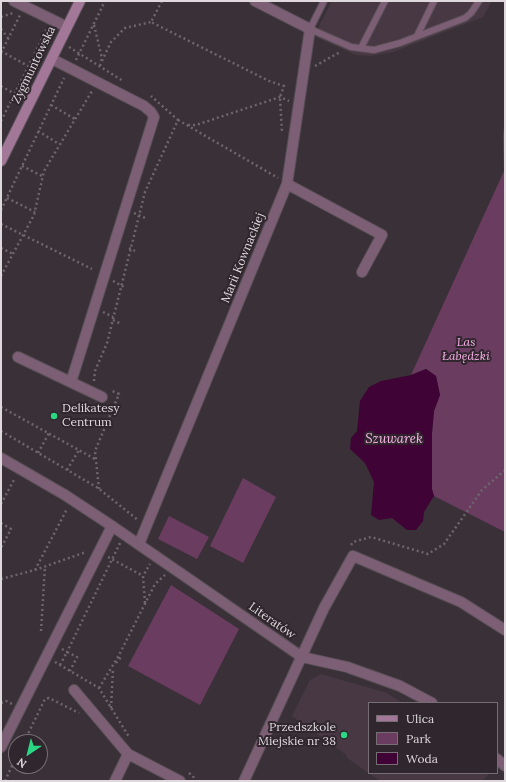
<!DOCTYPE html>
<meta charset="utf-8">
<style>
body{margin:0}
#map{position:relative;width:506px;height:782px;overflow:hidden;background:#3a3138;font-family:Lora,serif}
canvas{display:block}
.frame{position:absolute;inset:0;border:2px solid #dfd9dd;pointer-events:none}
.legend{position:absolute;left:368px;top:702px;width:130px;height:72px;box-sizing:border-box;background:#30272e;border:1px solid #766e74;margin:0;padding:5px 7px;list-style:none;font-size:12px;color:#dfd9dd}
.legend li{display:flex;align-items:center;gap:8px;height:20px}
.legend b{width:20px;border:1px solid #766e74}
.north{position:absolute;left:8px;top:734px;width:40px;height:40px;box-sizing:border-box;background:#30272e;border:1px solid #766e74;border-radius:50%;rotate:215deg;font-size:11px;font-weight:700;line-height:16px;text-align:center;color:#dfd9dd}
.north::after{content:'';display:block;margin:auto;width:14px;height:18px;background:#2ad884;clip-path:polygon(50% 0,100% 100%,50% 72%,0 100%)}
</style>
<div id="map">
<canvas width="506" height="782"></canvas>
<div class="frame"></div>
<ul class="legend">
<li><b style="height:5px;background:#a37798"></b>Ulica</li>
<li><b style="height:11px;background:#6a3c60"></b>Park</li>
<li><b style="height:11px;background:#3f0335"></b>Woda</li>
</ul>
<div class="north">N</div>
</div>
<script>
const context = document.querySelector('canvas').getContext('2d');
context.lineJoin = 'round';
function fill(path, color) {
  context.fillStyle = color;
  context.fill(path, 'evenodd');
}
function shape(rows) {
  const path = new Path2D();
  for (const r of rows) {
    path.moveTo(r[0], r[1]);
    for (let i = 2; i < r.length; i += 2) path.lineTo(r[i], r[i + 1]);
  }
  return path;
}
function stroke(path, color, width, dash) {
  context.strokeStyle = color;
  context.lineWidth = width;
  context.lineCap = dash ? 'butt' : 'round';
  context.setLineDash(dash || []);
  context.stroke(path);
}
function label(font, color, halo, rows, align = 'center') {
  context.font = font + ' Lora,serif';
  context.lineWidth = 4;
  context.setLineDash([]);
  context.textBaseline = 'middle';
  context.strokeStyle = halo;
  context.fillStyle = color;
  for (const [text, x, y, turn = 0] of rows) {
    context.save();
    context.translate(x, y);
    context.rotate((+turn || 0) * Math.PI / 180);
    context.textAlign = isNaN(turn) ? turn : align;
    if (halo) context.strokeText(text, 0, 0);
    context.fillText(text, 0, 0);
    context.restore();
  }
}
fill(shape([
 [332,1,492,1,483,17,393,52,370,56,356,55,316,37,320,24],
 [321,674,387,693,402,703,369,703,369,773,489,773,483,781,380,781,347,758,345,754,292,716,310,680]
]), '#483843');
fill(shape([
 [505,118,505,532,434,496,432,490,432,433,434,411,440,395,436,376,426,369,411,375,504,171,503,136],
 [243,478,276,497,243,563,210,546],
 [169,516,209,537,197,559,158,539],
 [171,585,239,629,200,705,128,666]
]), '#6a3c60');
fill(shape([
 [426,369,436,376,440,395,434,411,432,433,432,489,434,496,424,512,423,521,416,530,407,530,392,518,379,520,371,515,374,482,365,463,350,449,351,438,357,431,360,401,369,387,381,381,411,375]
]), '#3f0335');
const lane = shape([
 [324,1,310,29,351,47,374,50,400,43,465,18,471,13,479,1],
 [417,36,434,1],
 [361,48,385,1]
]);
const street = shape([
 [14,1,67,27],
 [52,59,144,106,151,112,154,117,71,382],
 [287,184,382,235,362,272],
 [18,357,102,397],
 [1,458,65,495,112,526,302,657,347,667,400,686,432,703],
 [139,544,287,184,310,29,255,1],
 [74,690,128,754,180,781],
 [1,747,112,526],
 [497,759,505,766],
 [115,781,128,754],
 [244,781,324,608,353,556,461,602,505,630]
]);
const secondary = shape([
 [1,161,80,1]
]);
stroke(lane, '#584f56', 8);
stroke(street, '#584f56', 12);
stroke(secondary, '#584f56', 12);
stroke(shape([
 [162,1,151,22,269,81,284,86,280,97,282,133],
 [1,17,13,13],
 [94,25,102,58,100,66],
 [1,29,8,38],
 [69,47,123,81],
 [1,51,28,66],
 [1,53,20,15],
 [76,60,105,1],
 [102,61,111,42,125,28,151,22],
 [315,66,340,52],
 [1,86,15,94],
 [51,105,75,119],
 [178,120,278,178],
 [1,121,47,29],
 [188,125,196,125,280,97,289,101],
 [38,131,59,144],
 [22,166,42,176],
 [7,198,35,212],
 [1,210,64,78],
 [134,213,145,218],
 [1,224,92,269],
 [1,248,13,254],
 [129,248,135,251],
 [1,276,34,215,44,171,92,91],
 [113,281,126,288],
 [103,312,113,317],
 [113,320,121,324],
 [94,381,95,371,107,343,145,192,178,120,151,96],
 [1,407,95,459],
 [1,431,98,488,138,520],
 [38,453,49,433],
 [67,470,79,450],
 [99,489,95,451,119,394,110,390],
 [1,504,15,478],
 [1,523,11,529,1,548],
 [351,545,353,542,371,537,428,554,444,544,482,490,505,470],
 [108,557,143,576],
 [35,570,67,509],
 [1,579,35,570,86,552],
 [145,603,143,576,150,564],
 [41,631,45,566],
 [62,649,67,652,120,543],
 [55,662,99,688,129,737],
 [116,663,122,656],
 [60,665,67,652,77,657,70,671],
 [99,688,118,657,155,584,165,575],
 [1,703,6,701,12,704],
 [111,708,113,669],
 [24,742,45,699,49,698,79,713],
 [189,773,193,776,195,781],
 [5,781,16,757]
]), '#6e666c', 2.5, [2, 3]);
stroke(lane, '#7c5f74', 6);
stroke(street, '#7c5f74', 10);
stroke(secondary, '#a37798', 10);
for (const [x, y, r, color] of [
 [54,416,4,"#2ad884"],
 [344,735,4,"#2ad884"]
]) {
  const dot = new Path2D();
  dot.arc(x, y, r, 0, 2 * Math.PI);
  context.fillStyle = color;
  context.fill(dot);
  stroke(dot, '#30272e', 1.5);
}
label('12px', '#dfd9dd', '#30272e', [
 ["Zygmuntowska",34,65,-64],
 ["Marii Kownackiej",243,258,-68],
 ["Literatów",272,621,35]
]);
label('italic 12px', '#fab1e8', '#30272e', [
 ["Las",466,343],
 ["Łabędzki",466,357]
]);
label('12px', '#dfd9dd', '#30272e', [
 ["Delikatesy",62,409],
 ["Centrum",62,423],
 ["Przedszkole",336,728,"right"],
 ["Miejskie nr 38",336,742,"right"]
], 'left');
label('italic 13px', '#feb5ec', '#30272e', [
 ["Szuwarek",394,439]
]);
</script>
